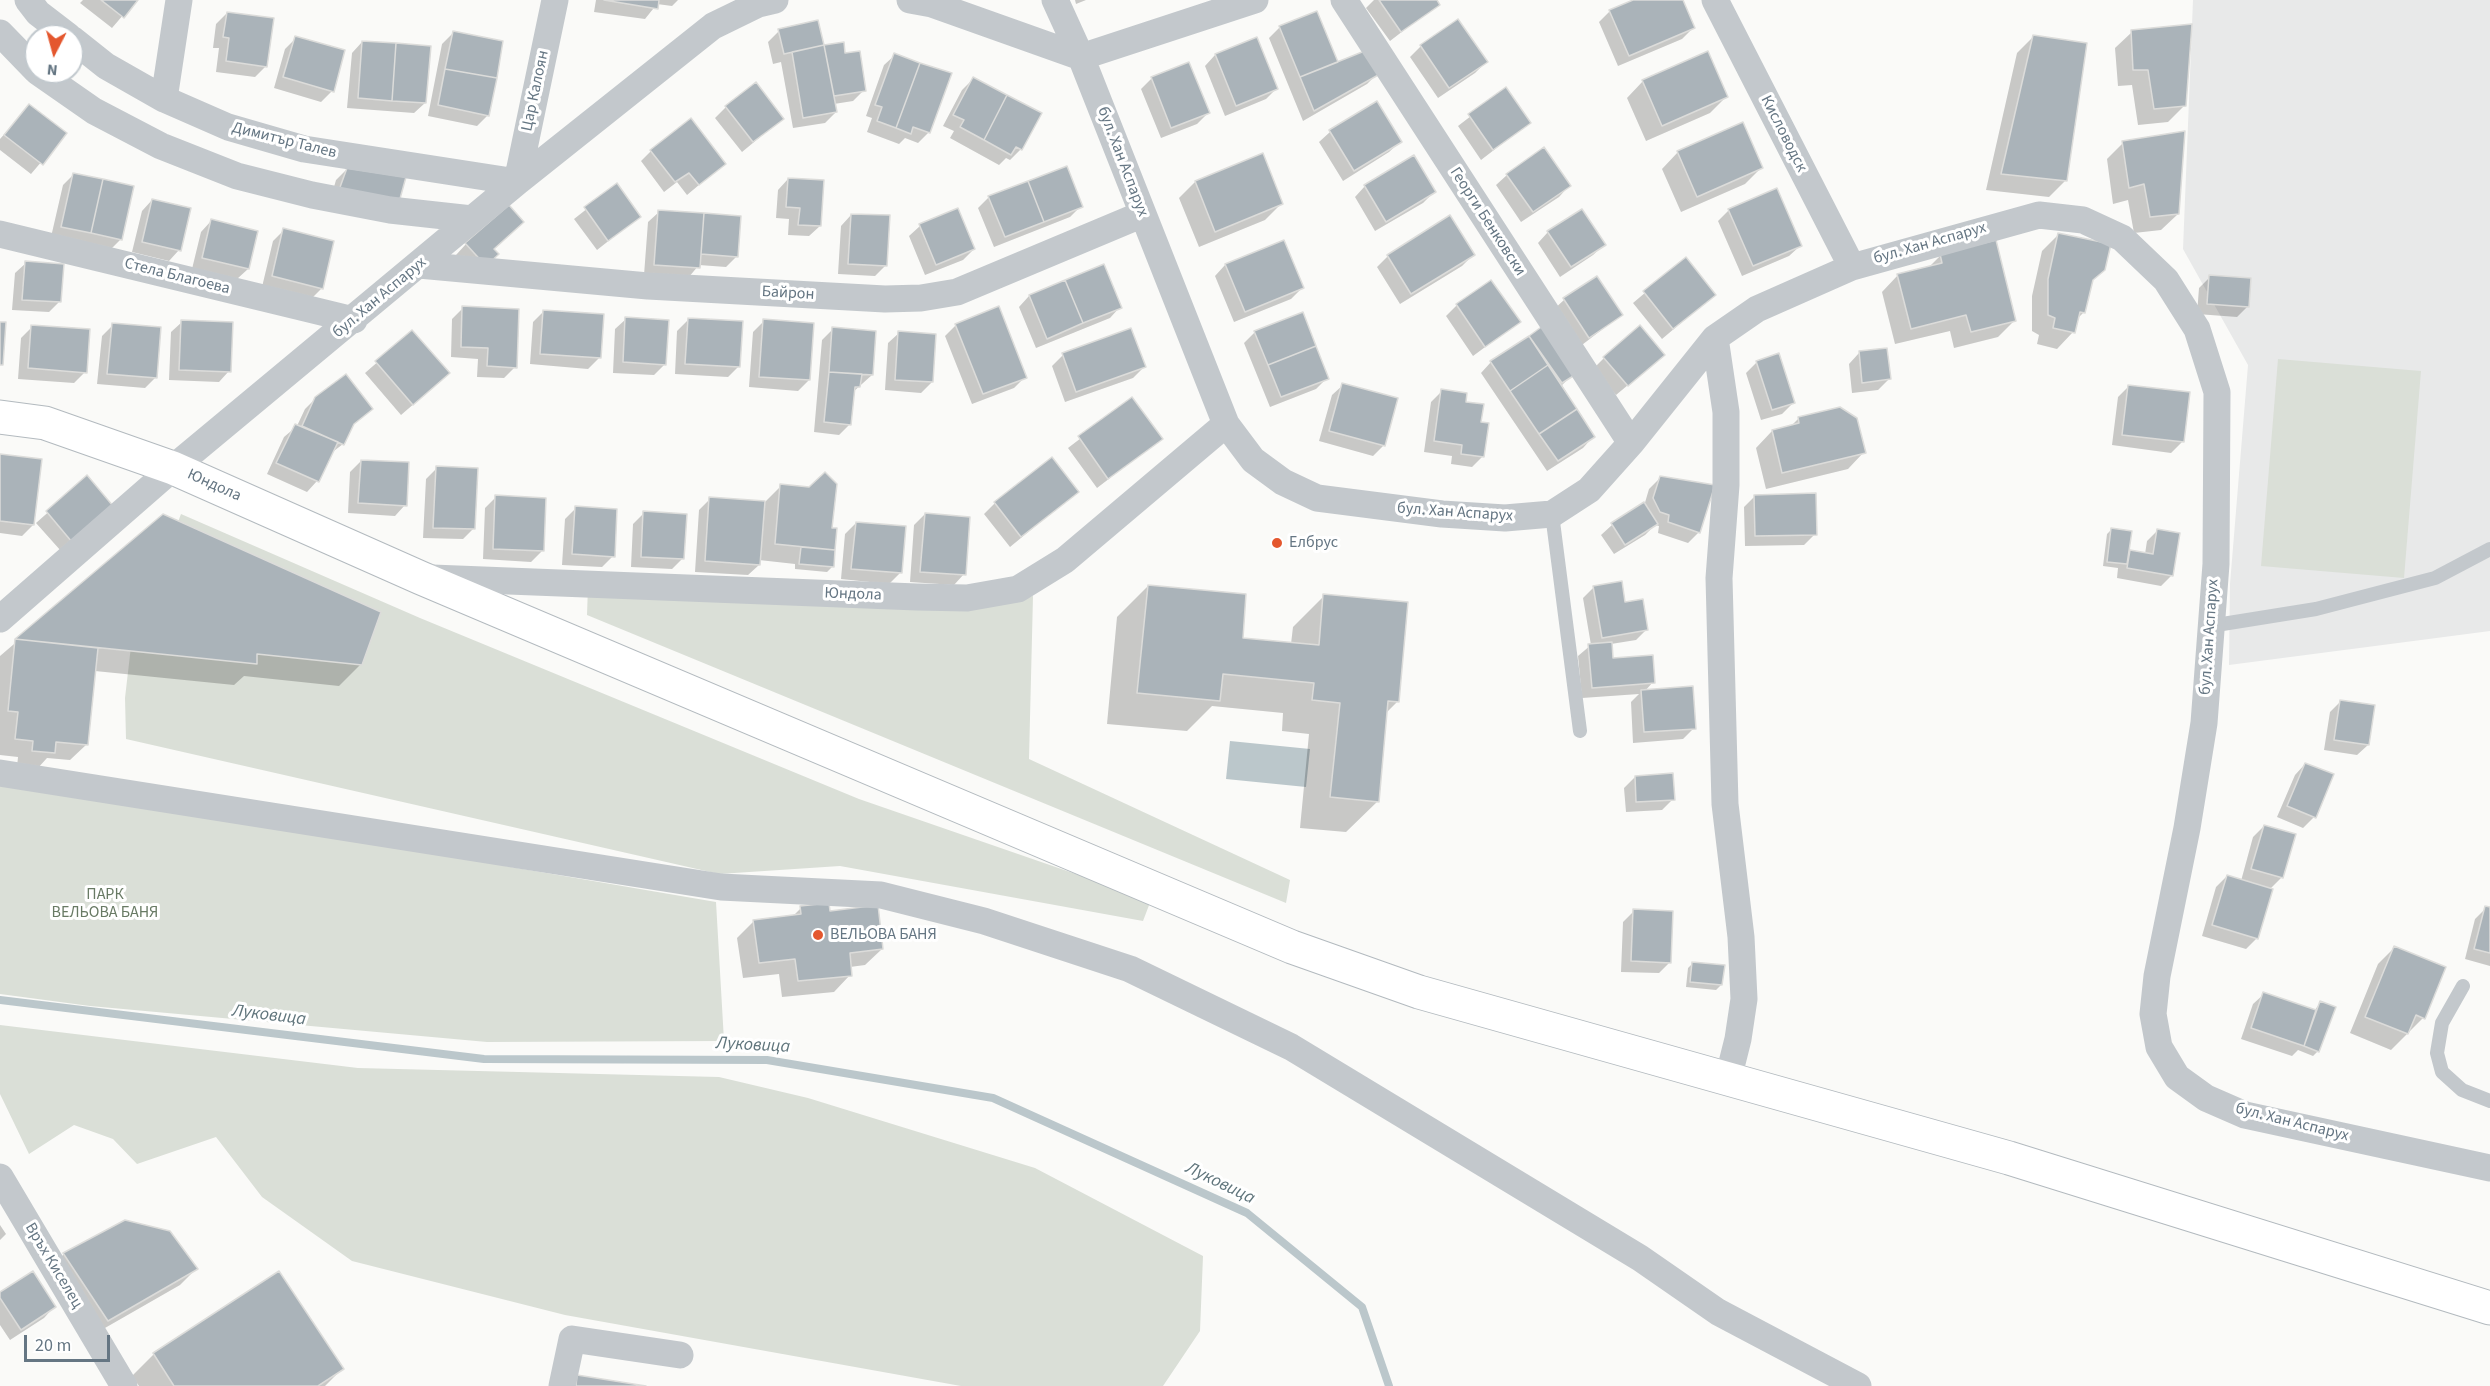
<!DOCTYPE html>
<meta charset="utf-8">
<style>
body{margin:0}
#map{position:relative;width:2490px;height:1386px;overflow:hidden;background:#fafaf8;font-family:"Source Sans 3",sans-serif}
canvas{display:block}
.north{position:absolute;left:24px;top:24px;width:60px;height:60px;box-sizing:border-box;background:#fff;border:2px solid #c1c8cd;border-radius:50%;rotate:186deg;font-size:16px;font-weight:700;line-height:24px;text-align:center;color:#657683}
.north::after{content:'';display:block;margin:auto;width:21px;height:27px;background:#e4572e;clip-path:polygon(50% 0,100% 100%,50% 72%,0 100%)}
.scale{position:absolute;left:24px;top:1335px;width:86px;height:27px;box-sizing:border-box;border:3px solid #657683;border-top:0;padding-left:8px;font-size:18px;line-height:21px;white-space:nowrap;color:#657683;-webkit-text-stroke:4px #fff;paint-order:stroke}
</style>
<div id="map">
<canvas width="2490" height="1386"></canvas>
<div class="north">N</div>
<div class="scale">20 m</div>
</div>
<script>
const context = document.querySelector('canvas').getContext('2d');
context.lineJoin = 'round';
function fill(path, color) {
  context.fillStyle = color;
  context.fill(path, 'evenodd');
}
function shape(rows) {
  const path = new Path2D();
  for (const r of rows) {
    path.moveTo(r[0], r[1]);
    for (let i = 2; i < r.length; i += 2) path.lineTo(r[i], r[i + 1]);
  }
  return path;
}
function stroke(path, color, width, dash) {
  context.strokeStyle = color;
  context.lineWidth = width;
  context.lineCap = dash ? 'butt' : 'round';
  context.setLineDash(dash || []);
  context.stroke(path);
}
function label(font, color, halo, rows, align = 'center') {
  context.font = font + ' "Source Sans 3",sans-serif';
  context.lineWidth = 6;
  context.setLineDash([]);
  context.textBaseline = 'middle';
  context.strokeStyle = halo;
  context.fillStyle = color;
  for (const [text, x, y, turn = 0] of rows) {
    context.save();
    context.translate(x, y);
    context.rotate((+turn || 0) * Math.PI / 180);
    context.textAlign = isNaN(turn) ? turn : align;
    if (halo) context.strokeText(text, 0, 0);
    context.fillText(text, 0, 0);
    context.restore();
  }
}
fill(shape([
 [2193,0,2490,0,2490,631,2229,665,2230,584,2248,365,2183,249]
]), '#e8e9e9');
fill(shape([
 [2278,359,2421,371,2404,578,2261,566],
 [181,514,420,618,859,799,1151,900,1143,921,840,866,719,874,126,739,125,698,131,646],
 [588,586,980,602,1033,596,1029,759,1290,880,1286,903,587,615],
 [0,784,277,827,716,902,724,1041,487,1042,90,1006,0,994],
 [0,1025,358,1068,719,1077,808,1098,1035,1168,1203,1256,1200,1331,1163,1386,961,1386,565,1315,352,1261,262,1197,216,1137,137,1164,113,1139,74,1125,29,1154,0,1094]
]), '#dadfd7');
fill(shape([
 [1230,741,1310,749,1306,787,1226,779]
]), '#bbc7cb');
fill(shape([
 [83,0,136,0,112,28,80,3],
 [596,0,678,0,672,6,657,4,645,19,594,12],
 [1075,0,1086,0,1076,4],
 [1374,0,1435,0,1438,4,1390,41,1366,8],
 [1637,0,1681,0,1693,28,1682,39,1618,66,1599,22,1610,11],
 [227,13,266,66,255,77,216,72,219,48,213,48,216,24],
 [1280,27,1337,64,1378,73,1367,84,1303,121,1269,38],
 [779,31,823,47,843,44,844,55,864,90,853,101,834,104,836,112,825,123,793,128,781,62,773,64,768,42],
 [2132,32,2184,106,2168,122,2138,125,2132,85,2118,86,2115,48],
 [453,33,488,115,477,126,428,116,442,44],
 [2033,37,2066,180,2049,197,1986,190,2017,53],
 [296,38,332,91,321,102,274,88,285,49],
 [1257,39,1277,88,1266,99,1225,116,1205,66,1215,55],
 [362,42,425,103,414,113,347,108,352,53],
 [1421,46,1486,62,1475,73,1438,98,1410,57],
 [895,55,929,132,918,143,905,138,899,144,867,132,872,118,866,116,884,65],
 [1188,64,1208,113,1197,124,1161,138,1141,89,1152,78],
 [973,79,1021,149,1010,160,1006,158,999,165,950,138,954,131,943,126,962,90],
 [1643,81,1726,97,1710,113,1646,141,1627,98],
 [1506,89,1529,123,1481,160,1458,126],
 [29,106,65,134,31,174,0,150,0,139],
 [726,107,782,119,742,152,715,118],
 [1330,132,1400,142,1389,152,1343,181,1319,142],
 [2123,143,2178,214,2161,230,2134,233,2128,200,2113,204,2107,159],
 [651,151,724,164,687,195,677,182,664,192,641,161],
 [1678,152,1761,168,1745,184,1681,212,1662,169],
 [1262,155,1281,204,1265,220,1199,247,1179,198,1195,182],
 [347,169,386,216,330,201,336,180],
 [74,174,121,239,110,250,51,237,63,185],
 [1507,175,1569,186,1559,197,1521,222,1496,185],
 [788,179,820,226,809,236,788,235,789,219,776,218,778,190],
 [616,186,639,217,597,250,574,219],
 [1365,186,1434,192,1423,203,1375,231,1355,197],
 [989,197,1081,206,1070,217,994,247,978,208],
 [152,200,179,250,169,261,132,252,142,211],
 [1729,210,1800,246,1789,256,1742,276,1718,221],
 [659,212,736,257,726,267,699,265,688,278,644,275,648,222],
 [851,215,886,265,875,276,838,274,841,226],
 [1449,217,1473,255,1462,266,1400,304,1377,267,1388,256],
 [211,221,248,269,237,279,192,269,201,232],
 [920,226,974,249,963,260,925,275,909,236],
 [284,230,322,288,311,299,262,287,273,241],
 [1548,232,1604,245,1593,255,1560,277,1538,243],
 [2058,235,2104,269,2091,282,2084,312,2077,319,2073,332,2057,349,2037,344,2039,335,2032,331,2032,296,2042,251],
 [1283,242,1302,288,1291,299,1234,322,1215,276,1225,265],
 [466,244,493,249,474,276,456,255],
 [1941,255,2015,320,1998,337,1954,348,1950,331,1895,344,1882,292,1898,275,1928,268],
 [1685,259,1714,295,1662,339,1633,303],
 [26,263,59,302,49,312,12,310,15,273],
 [1103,266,1120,307,1110,318,1036,348,1019,307,1029,296],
 [2210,277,2248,306,2237,317,2197,314,2199,288],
 [1596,278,1621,315,1578,348,1553,310,1564,300],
 [1457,305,1519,322,1473,356,1446,316],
 [463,308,515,367,504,378,477,377,478,359,451,357,452,319],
 [544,311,599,358,588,369,530,364,533,322],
 [626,319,665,364,654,375,613,373,615,329],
 [688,320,739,366,728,377,675,374,677,331],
 [764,321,809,380,798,391,749,387,753,332],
 [182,322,229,371,219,382,169,380,171,332],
 [113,325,156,377,145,388,97,384,102,336],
 [956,325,1025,377,1014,388,972,404,945,336],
 [32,327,85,372,74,383,18,379,21,338],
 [1544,327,1576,372,1562,385,1593,437,1583,448,1547,471,1481,373,1491,362],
 [833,329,872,375,853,392,850,424,839,435,814,432,822,340],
 [412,332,437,384,401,415,365,373],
 [1255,332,1327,378,1316,389,1270,407,1244,343],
 [899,333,932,382,921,393,885,390,888,343],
 [1859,353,1889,379,1878,390,1852,393,1849,364],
 [1063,355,1144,367,1133,378,1065,402,1052,366],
 [1604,358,1652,365,1616,395,1593,369],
 [1757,362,1793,403,1782,414,1761,420,1746,373],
 [1343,385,1384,445,1373,456,1319,441,1332,395],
 [2129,386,2182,442,2171,453,2112,445,2118,397],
 [1442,391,1480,423,1483,456,1472,467,1451,464,1452,456,1424,452,1431,402],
 [316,398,371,409,351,427,343,444,330,454,317,481,307,492,267,474,284,437,297,426,305,409],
 [1132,399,1161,439,1097,488,1068,448],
 [1799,418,1864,452,1848,469,1766,489,1756,448,1772,431,1790,427],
 [0,456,33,525,22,536,0,533],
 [361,461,405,505,395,516,348,513,350,472],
 [437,468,474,528,463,539,423,538,426,479],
 [87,478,101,516,61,551,36,523],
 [1660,478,1699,532,1688,543,1658,533,1659,526,1655,525,1645,535,1614,554,1601,535,1612,525,1644,506,1649,489],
 [781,486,831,529,835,530,832,567,827,572,795,569,795,564,759,560,759,565,748,575,695,572,699,510,710,499,765,502],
 [1077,492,1010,547,984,514,995,503],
 [1755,496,1815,534,1804,545,1745,546,1744,507],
 [496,497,542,551,531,562,483,559,485,508],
 [576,508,613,556,602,567,562,565,565,519],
 [644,513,683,558,672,569,631,567,633,524],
 [925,514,964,574,954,585,910,582,914,525],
 [164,516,361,664,339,686,244,676,234,685,95,671,87,744,70,760,47,758,37,769,17,767,18,757,0,755,0,656],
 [856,523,900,573,889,584,841,579,845,534],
 [2112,529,2127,554,2130,551,2145,554,2147,541,2158,530,2171,576,2161,586,2117,578,2118,568,2103,566,2107,534],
 [1148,586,1241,639,1291,644,1293,627,1324,596,1397,702,1386,713,1378,801,1346,832,1300,828,1309,734,1282,731,1283,713,1212,706,1187,731,1107,724,1117,617],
 [1594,587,1624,603,1647,629,1636,640,1611,644,1612,659,1653,682,1645,691,1694,728,1683,739,1633,743,1631,702,1639,694,1582,698,1578,656,1591,645,1583,598],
 [2341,701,2368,745,2357,755,2324,750,2330,712],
 [2305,764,2314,817,2303,828,2277,817,2295,775],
 [1635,777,1673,799,1662,810,1626,812,1624,788],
 [2264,826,2282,877,2270,889,2257,938,2246,949,2202,936,2216,887,2227,876,2241,881,2253,837],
 [801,908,828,912,882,949,865,965,850,967,850,975,834,992,782,997,779,974,743,978,737,938,753,922,792,917],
 [2486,908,2490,909,2490,966,2465,959,2475,919],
 [1634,911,1670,962,1659,973,1621,972,1623,922],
 [2394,948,2423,1018,2391,1050,2350,1033,2378,964],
 [1693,963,1721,985,1716,990,1686,987,1688,968],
 [2264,994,2314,1011,2321,1002,2318,1051,2313,1056,2298,1050,2292,1056,2241,1039,2253,1004],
 [125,1221,196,1269,180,1285,91,1336,47,1271,64,1254],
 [0,1225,6,1234,0,1240],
 [279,1273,342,1369,325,1386,139,1386,132,1376,154,1354],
 [0,1294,54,1307,44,1318,10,1340,0,1325]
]), '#0003');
stroke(shape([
 [0,1000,484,1059,767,1060,993,1098,1247,1213,1362,1307,1389,1386]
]), '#bbc7cb', 8);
const building = shape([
 [101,0,138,0,124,18,101,0],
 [604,0,659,0,658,9,604,0],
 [1379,0,1437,0,1440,5,1401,32,1379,0],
 [1633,0,1683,0,1695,28,1629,56,1609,10,1633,0],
 [1317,11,1338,62,1300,77,1279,26,1317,11],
 [227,12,274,18,267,67,226,61,229,38,223,37,227,12],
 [1458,19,1488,62,1449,88,1420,45,1458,19],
 [818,20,824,45,784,54,778,29,818,20],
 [2192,24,2186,106,2154,109,2148,70,2133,70,2131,30,2192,24],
 [453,31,503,41,497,78,445,69,453,31],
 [2033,35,2087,43,2067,181,2001,174,2033,35],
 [295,36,345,50,334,92,283,77,295,36],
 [1257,37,1278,89,1236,106,1215,54,1257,37],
 [362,41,396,43,392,101,358,98,362,41],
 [844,42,845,53,860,51,866,91,834,96,824,45,844,42],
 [396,43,431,46,426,103,392,101,396,43],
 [824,45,837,112,803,118,792,52,824,45],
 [1367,50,1380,74,1314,111,1300,77,1367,50],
 [1708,51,1728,97,1662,126,1642,80,1708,51],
 [894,53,920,63,896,128,877,121,882,107,875,105,894,53],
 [1189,62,1210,113,1171,128,1151,77,1189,62],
 [920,63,952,73,930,133,913,127,911,134,896,128,920,63],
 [445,69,497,78,489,116,438,105,445,69],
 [973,77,1007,95,984,140,960,127,964,120,953,115,973,77],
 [756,82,784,119,753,142,725,106,756,82],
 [1506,87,1531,123,1493,150,1468,114,1506,87],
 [1007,95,1042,113,1022,150,1016,147,1011,155,984,140,1007,95],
 [1377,101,1402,142,1354,171,1329,130,1377,101],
 [29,104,67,133,43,165,4,135,29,104],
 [691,118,726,164,699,185,689,173,675,182,650,150,691,118],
 [1743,122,1763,168,1697,197,1677,151,1743,122],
 [2185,131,2179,214,2150,217,2144,184,2129,188,2122,141,2185,131],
 [1544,147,1571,186,1533,212,1506,174,1544,147],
 [1263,153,1283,204,1215,232,1195,181,1263,153],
 [1414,155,1436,192,1386,222,1364,185,1414,155],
 [1067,166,1083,207,1044,222,1028,181,1067,166],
 [347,168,406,177,398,206,339,190,347,168],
 [73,173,103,179,91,233,61,227,73,173],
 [788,178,824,180,821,226,798,225,800,208,786,207,788,178],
 [103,179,134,186,122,240,91,233,103,179],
 [1028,181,1044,222,1005,237,988,196,1028,181],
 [617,183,641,217,608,241,584,207,617,183],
 [1777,188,1802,246,1753,266,1728,209,1777,188],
 [152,199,191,208,181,251,142,242,152,199],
 [509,205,524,222,494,249,499,254,486,266,465,243,509,205],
 [958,208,975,249,936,265,919,224,958,208],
 [1582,209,1606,245,1571,267,1547,231,1582,209],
 [658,210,704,213,700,268,654,265,658,210],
 [704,213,741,216,738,257,701,254,704,213],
 [851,214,890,215,887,266,848,264,851,214],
 [1450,215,1475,255,1411,294,1387,255,1450,215],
 [211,219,258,231,249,269,202,258,211,219],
 [283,228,334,241,323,289,272,276,283,228],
 [2058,233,2111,244,2105,270,2093,280,2085,313,2080,312,2075,333,2053,328,2055,318,2048,315,2048,279,2058,233],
 [1284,240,1304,288,1245,312,1225,264,1284,240],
 [1996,240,2016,321,1971,332,1966,315,1911,329,1897,274,1942,263,1940,254,1996,240],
 [1686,257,1716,295,1673,329,1643,291,1686,257],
 [25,261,64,264,61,302,22,300,25,261],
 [1104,264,1122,308,1083,323,1065,280,1104,264],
 [2209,275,2251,278,2249,307,2207,304,2209,275],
 [1597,276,1623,315,1589,338,1563,298,1597,276],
 [1065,280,1083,323,1047,339,1029,295,1065,280],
 [1491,280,1521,322,1485,347,1456,304,1491,280],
 [462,306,519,309,517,368,487,366,488,348,461,347,462,306],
 [999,306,1027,378,983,394,955,324,999,306],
 [543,310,604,314,601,358,540,354,543,310],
 [1303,312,1316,346,1268,365,1254,331,1303,312],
 [625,317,669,320,666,365,623,362,625,317],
 [688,318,743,321,740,367,685,364,688,318],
 [763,319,814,323,810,380,759,377,763,319],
 [181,320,233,322,231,372,179,370,181,320],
 [0,322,6,322,3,365,0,365,0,322],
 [112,323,161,327,157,378,107,374,112,323],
 [31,325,90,329,87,373,28,368,31,325],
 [1544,325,1578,373,1562,383,1529,336,1544,325],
 [1640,325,1665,355,1628,386,1603,357,1640,325],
 [832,327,876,331,873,375,829,372,832,327],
 [1131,328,1146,367,1076,392,1062,353,1131,328],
 [412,330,450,373,413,405,375,361,412,330],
 [898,331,936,334,933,382,895,380,898,331],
 [1529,336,1548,365,1510,391,1490,361,1529,336],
 [1316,346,1329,379,1281,397,1268,365,1316,346],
 [1887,348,1891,379,1862,383,1859,351,1887,348],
 [1779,353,1795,403,1772,410,1756,361,1779,353],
 [1548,365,1577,409,1539,434,1510,391,1548,365],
 [829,372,862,374,860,387,855,387,851,425,824,422,829,372],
 [346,374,373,409,354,424,344,445,302,426,315,397,346,374],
 [1342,383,1398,398,1385,446,1329,431,1342,383],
 [2128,385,2190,392,2184,442,2122,435,2128,385],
 [1441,389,1467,393,1466,402,1484,404,1481,422,1489,423,1484,457,1461,454,1462,445,1434,441,1441,389],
 [1132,397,1163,439,1108,479,1078,436,1132,397],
 [1840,407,1857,418,1866,453,1782,473,1772,430,1799,423,1798,417,1840,407],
 [1577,409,1595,437,1558,461,1539,434,1577,409],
 [295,424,338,442,319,482,276,463,295,424],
 [0,454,42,459,34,525,0,521,0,454],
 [1052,457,1079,492,1021,537,994,502,1052,457],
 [361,460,409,462,407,506,358,503,361,460],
 [436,466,478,468,475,529,433,528,436,466],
 [825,472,837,484,832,528,837,528,835,550,775,544,780,484,809,487,825,472],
 [87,475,113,506,72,542,46,511,87,475],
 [1660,476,1715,485,1700,533,1668,522,1669,515,1660,512,1653,498,1660,476],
 [1816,493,1817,535,1755,536,1754,495,1816,493],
 [495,495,546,498,544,551,493,549,495,495],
 [709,497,765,501,760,565,705,561,709,497],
 [1644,502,1658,524,1625,545,1611,523,1644,502],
 [575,506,617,509,615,557,572,554,575,506],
 [643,511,687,514,684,559,641,557,643,511],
 [925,513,970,517,966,575,920,572,925,513],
 [163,514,381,612,362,665,257,654,257,664,15,639,163,514],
 [856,522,906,526,902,573,851,569,856,522],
 [2111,528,2132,531,2127,564,2107,562,2111,528],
 [2157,529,2180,533,2173,576,2127,568,2130,550,2153,554,2157,529],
 [801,547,835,550,834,567,799,564,801,547],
 [1622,581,1625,602,1643,599,1648,630,1602,638,1593,586,1622,581],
 [1148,585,1246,594,1243,638,1319,645,1323,594,1408,602,1399,702,1388,701,1379,802,1330,797,1340,703,1312,700,1314,683,1223,674,1220,701,1137,693,1148,585],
 [15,639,98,648,88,745,56,742,55,753,32,751,33,741,15,739,18,712,8,711,15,639],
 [1612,642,1613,658,1653,655,1655,683,1592,688,1588,644,1612,642],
 [1693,686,1696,729,1644,732,1641,690,1693,686],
 [2340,700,2375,705,2369,745,2334,740,2340,700],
 [2305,763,2334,774,2316,818,2287,806,2305,763],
 [1673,773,1675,800,1636,802,1635,776,1673,773],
 [2264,825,2296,834,2283,878,2251,869,2264,825],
 [2227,875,2273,889,2258,939,2212,925,2227,875],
 [829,903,830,911,878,905,883,949,850,953,852,976,798,981,795,959,759,963,753,920,801,914,800,906,829,903],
 [2485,906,2490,907,2490,953,2474,949,2485,906],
 [1633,909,1673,911,1671,963,1631,961,1633,909],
 [2394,946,2446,967,2425,1019,2416,1015,2408,1034,2365,1017,2394,946],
 [1692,962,1725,965,1722,985,1690,982,1692,962],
 [2263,992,2316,1010,2304,1046,2251,1028,2263,992],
 [2320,1001,2336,1007,2319,1052,2304,1046,2320,1001],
 [125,1220,170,1231,198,1269,108,1321,63,1253,125,1220],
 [33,1271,56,1307,21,1330,0,1298,0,1292,33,1271],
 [279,1271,344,1369,318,1386,174,1386,153,1353,279,1271],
 [577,1375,646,1386,576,1386,577,1375]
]);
fill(building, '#aab3b9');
stroke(building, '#dcdcda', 1.5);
const secondary = shape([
 [0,417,45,423,173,468,421,578,1292,947,1419,992,2009,1158,2490,1308]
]);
stroke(secondary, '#b3babf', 35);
stroke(shape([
 [1552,514,1580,731],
 [2210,626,2316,609,2435,578,2490,549],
 [2463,986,2442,1023,2437,1053,2442,1072,2462,1090,2490,1101]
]), '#c3c8cc', 14);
stroke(shape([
 [28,0,38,13,68,36],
 [910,0,932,4,1081,57,1226,424,1253,460,1283,482,1317,498,1442,514,1505,518,1552,514,1589,490,1631,443,1715,338,1757,309,1852,267,2039,215,2083,220,2122,238,2166,280,2197,329,2217,392,2216,564,2204,723,2187,828,2157,976,2153,1014,2159,1047,2177,1077,2206,1098,2245,1115,2490,1168],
 [1055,0,1081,57,1255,0],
 [1344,0,1631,443],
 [1715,0,1852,267],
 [0,33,36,70],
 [72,39,106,66,164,99,228,127,304,149,517,182,555,0],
 [38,72,94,111,161,146,237,176,312,195,390,210,472,219],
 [164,99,179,0],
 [0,234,354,320],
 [419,265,648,286,885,299,921,298,957,292,1143,214],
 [1715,338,1726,412,1726,485,1719,578,1725,804,1741,937,1744,999,1738,1039,1728,1079],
 [432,578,917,597,967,598,1018,589,1065,560,1226,424],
 [0,619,173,468,517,182,713,26,758,4,775,0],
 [0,773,721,887,881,895,984,921,1130,969,1291,1047,1640,1258,1718,1312,1858,1386],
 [0,1177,124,1386],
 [562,1386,572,1339,680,1355]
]), '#c3c8cc', 27);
stroke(secondary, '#fff', 33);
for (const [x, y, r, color] of [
 [1277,543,6,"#e4572e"],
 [818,935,6,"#e4572e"]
]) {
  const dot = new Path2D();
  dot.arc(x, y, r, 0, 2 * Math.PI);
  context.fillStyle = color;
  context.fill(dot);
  stroke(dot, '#fff', 2);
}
label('16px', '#657683', '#fff', [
 ["Цар Калоян",536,91,-78],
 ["Кисловодск",1783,134,63],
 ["Димитър Талев",284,141,14],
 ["бул. Хан Аспарух",1122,162,69],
 ["Георги Бенковски",1487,222,57],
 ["бул. Хан Аспарух",1930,244,-16],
 ["Стела Благоева",177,277,14],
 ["Байрон",788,294,3],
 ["бул. Хан Аспарух",380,298,-40],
 ["Юндола",214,486,24],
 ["бул. Хан Аспарух",1455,513,4],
 ["Юндола",853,595,2],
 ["бул. Хан Аспарух",2210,637,-86],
 ["бул. Хан Аспарух",2292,1123,14],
 ["Връх Киселец",53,1266,59]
]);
label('16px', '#657683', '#fff', [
 ["Елбрус",1289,543],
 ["ВЕЛЬОВА БАНЯ",830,935]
], 'left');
label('16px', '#687a64', '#fff', [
 ["ПАРК",105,895],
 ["ВЕЛЬОВА БАНЯ",105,913]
]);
label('italic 18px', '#60757c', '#fff', [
 ["Луковица",269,1016,7],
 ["Луковица",753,1046,3],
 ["Луковица",1220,1184,26]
]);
</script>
